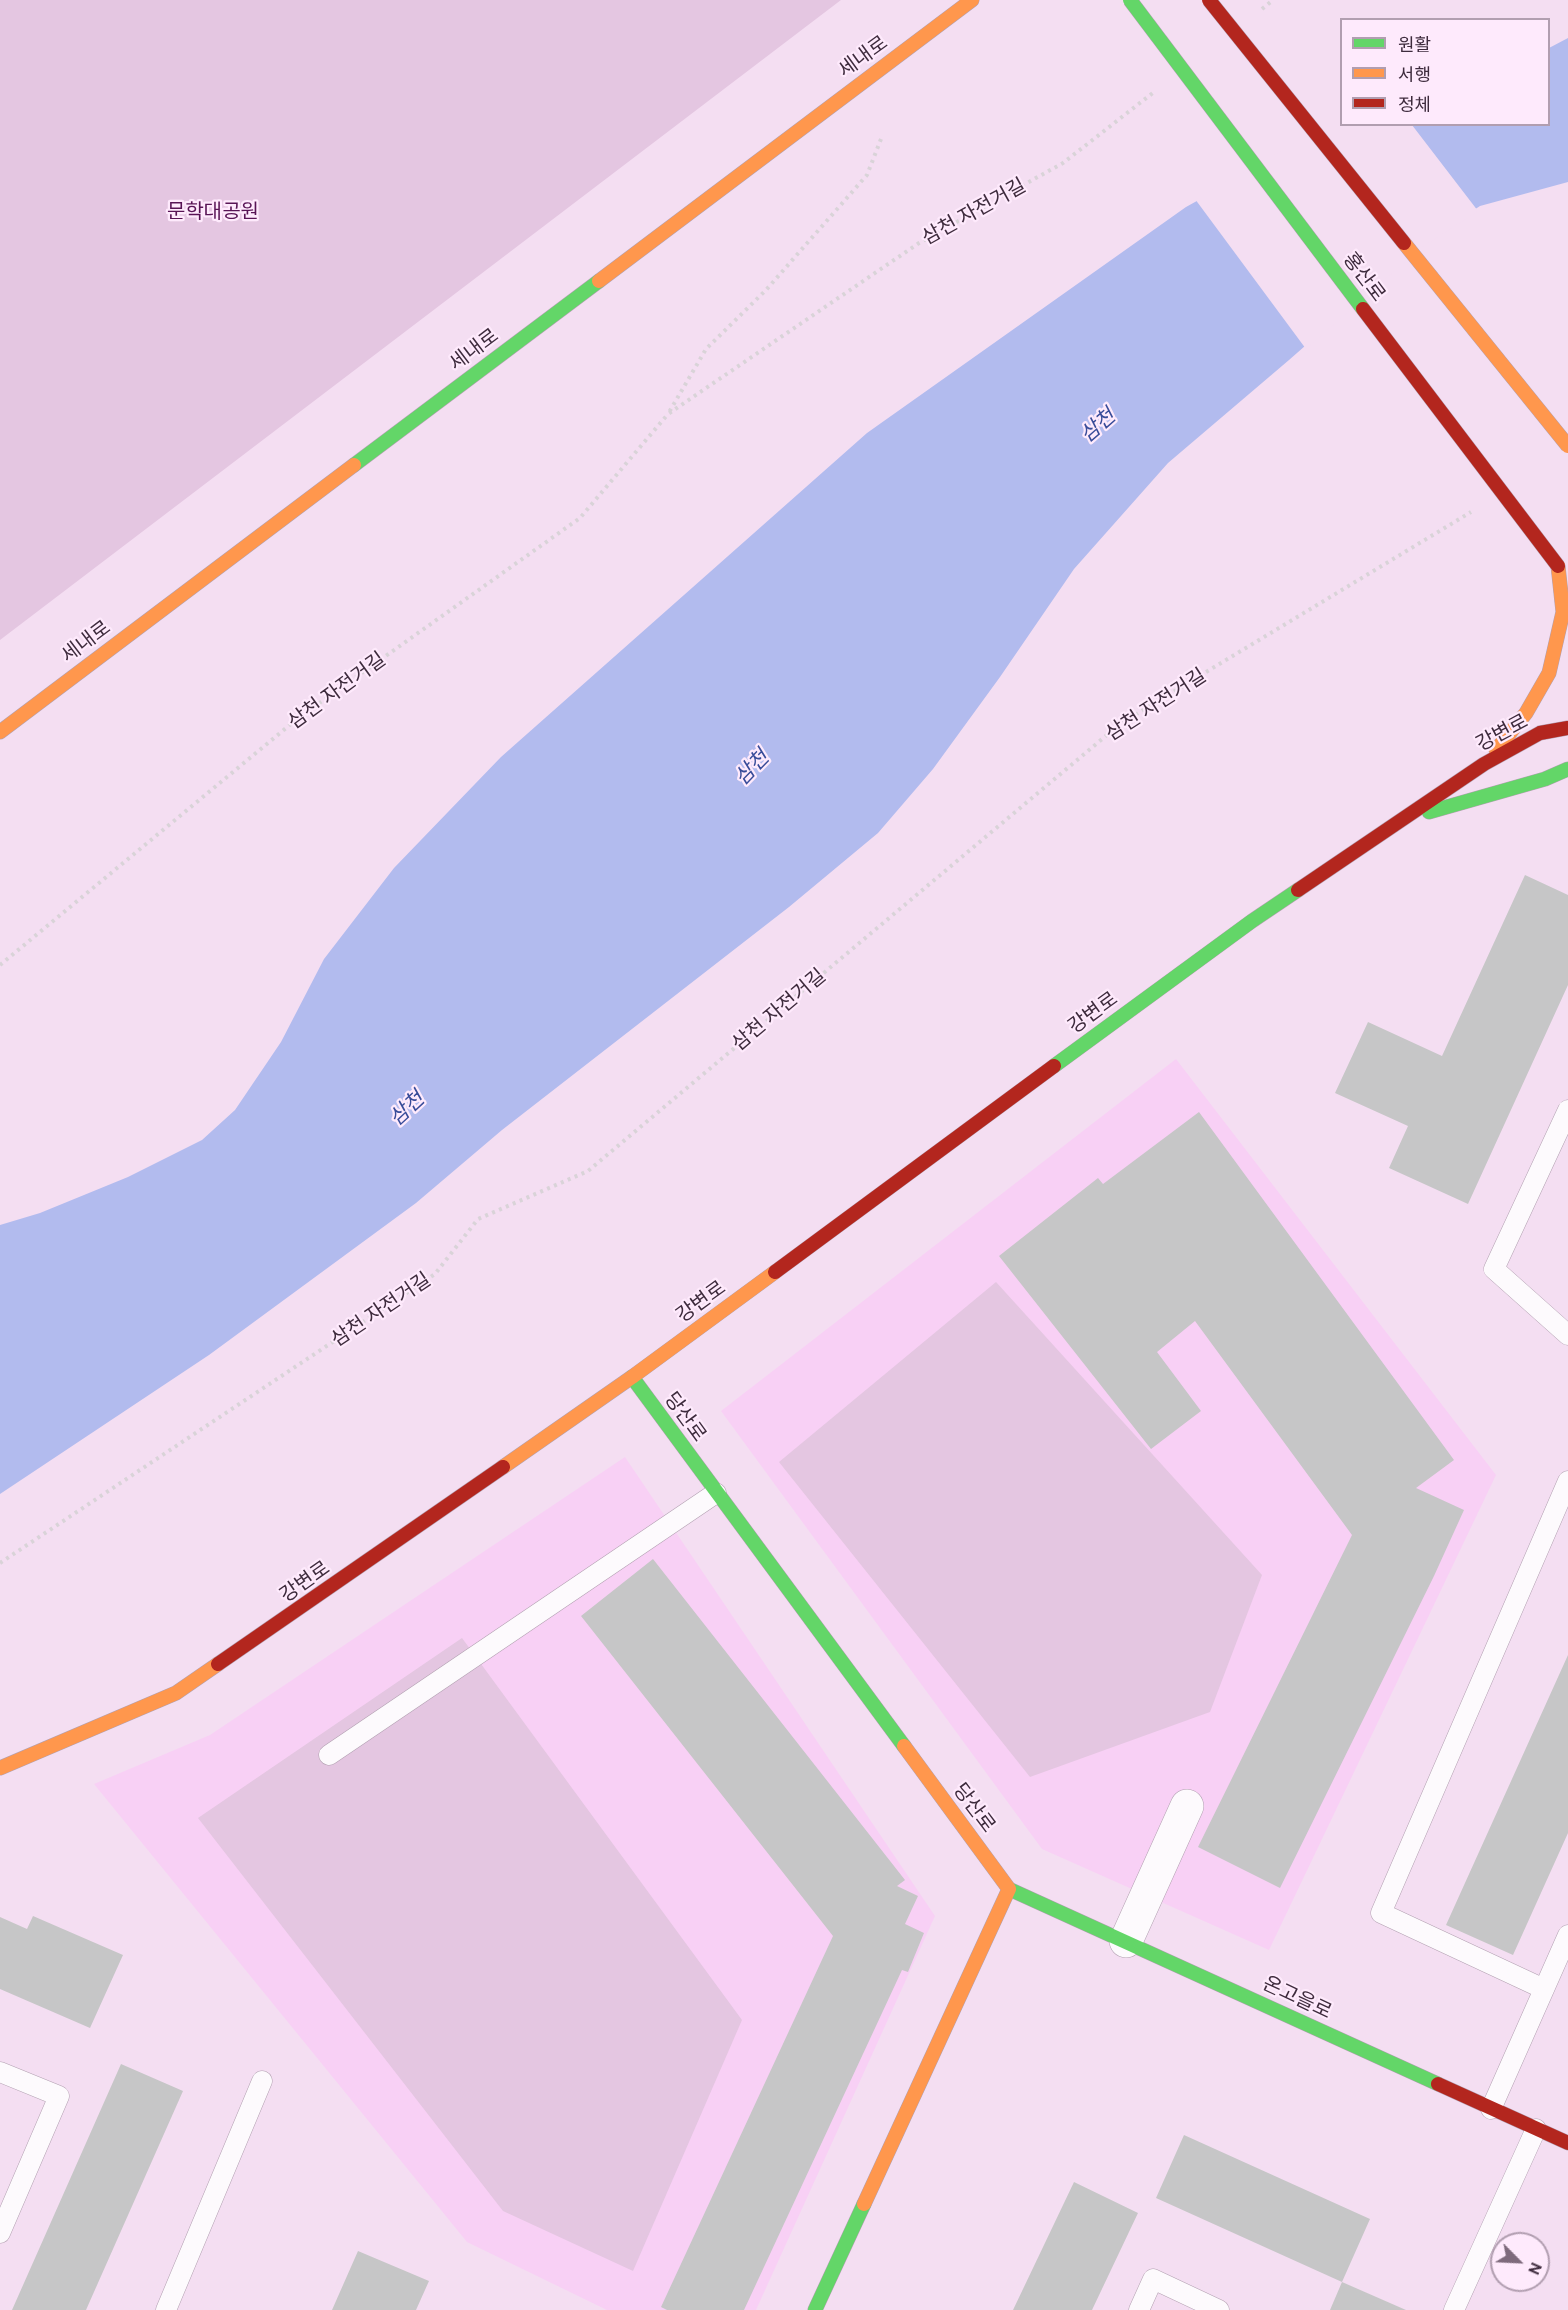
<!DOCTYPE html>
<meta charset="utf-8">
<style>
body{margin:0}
#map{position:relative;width:1568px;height:2310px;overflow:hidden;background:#f4def2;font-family:Cabin,"Noto Sans KR",sans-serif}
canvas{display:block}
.legend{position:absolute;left:1340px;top:18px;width:210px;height:108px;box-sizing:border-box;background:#feeafc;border:2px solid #b19eb0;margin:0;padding:8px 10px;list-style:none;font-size:18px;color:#3e2b3d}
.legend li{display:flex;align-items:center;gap:12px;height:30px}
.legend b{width:30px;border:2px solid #b19eb0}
.north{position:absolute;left:1490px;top:2232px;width:60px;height:60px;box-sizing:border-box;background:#feeafc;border:2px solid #b19eb0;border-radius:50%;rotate:114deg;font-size:16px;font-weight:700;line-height:24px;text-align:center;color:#3e2b3d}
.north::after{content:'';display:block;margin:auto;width:21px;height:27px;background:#7e6a7c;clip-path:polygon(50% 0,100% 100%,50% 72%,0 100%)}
</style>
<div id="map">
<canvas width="1568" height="2310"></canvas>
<ul class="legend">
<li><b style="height:8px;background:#63d668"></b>원활</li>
<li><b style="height:8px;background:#ff974d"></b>서행</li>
<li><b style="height:8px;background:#b3261e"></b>정체</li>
</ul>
<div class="north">N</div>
</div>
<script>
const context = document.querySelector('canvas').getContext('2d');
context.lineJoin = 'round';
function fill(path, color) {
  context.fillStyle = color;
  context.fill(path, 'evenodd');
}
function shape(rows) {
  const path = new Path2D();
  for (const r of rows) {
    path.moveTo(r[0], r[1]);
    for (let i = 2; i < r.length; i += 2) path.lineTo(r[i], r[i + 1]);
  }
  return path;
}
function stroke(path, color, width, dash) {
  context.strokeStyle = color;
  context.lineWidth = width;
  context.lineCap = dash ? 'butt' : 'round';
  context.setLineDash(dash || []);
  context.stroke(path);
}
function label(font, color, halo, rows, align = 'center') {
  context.font = font + ' Cabin,"Noto Sans KR",sans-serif';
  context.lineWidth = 4.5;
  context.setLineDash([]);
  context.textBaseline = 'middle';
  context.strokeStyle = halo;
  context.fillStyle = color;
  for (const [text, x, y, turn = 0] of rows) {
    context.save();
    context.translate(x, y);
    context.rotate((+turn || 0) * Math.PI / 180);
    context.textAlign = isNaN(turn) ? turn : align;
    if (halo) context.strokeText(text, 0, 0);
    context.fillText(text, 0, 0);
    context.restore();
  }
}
fill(shape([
 [1176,1059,1496,1475,1269,1950,1042,1849,721,1411],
 [625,1457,935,1916,756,2310,607,2310,467,2242,94,1784,210,1735]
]), '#f8d0f5');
fill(shape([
 [0,0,841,0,0,640],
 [996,1282,1262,1575,1210,1712,1030,1777,779,1462],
 [462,1638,742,2020,633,2271,503,2211,198,1818]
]), '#e4c6e1');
fill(shape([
 [1568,38,1568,182,1480,206,1420,245,1289,360,1168,463,1074,569,1000,677,933,769,878,833,789,907,502,1130,416,1203,209,1355,0,1494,0,1225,40,1213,128,1177,202,1140,235,1110,281,1042,324,959,394,868,501,757,867,433,1186,207,1332,126,1342,124,1548,124,1549,48]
]), '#b2bbee');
fill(shape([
 [1341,120,1342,124,1412,125,1478,211,1422,247,1306,349,1195,199,1331,123]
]), '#f4def2');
fill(shape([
 [1525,875,1568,895,1568,985,1468,1204,1389,1168,1408,1126,1335,1093,1368,1022,1442,1056],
 [1199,1112,1454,1460,1416,1488,1464,1510,1434,1576,1280,1888,1198,1847,1352,1535,1195,1321,1157,1352,1201,1411,1151,1449,999,1256,1098,1178,1103,1184],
 [653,1559,905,1880,897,1886,918,1896,905,1924,924,1933,908,1972,902,1970,744,2310,667,2310,661,2307,833,1936,581,1616],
 [1568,1655,1568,1833,1513,1955,1446,1925],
 [33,1916,123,1955,90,2028,0,1989,0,1917,27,1929],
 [121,2064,183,2091,86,2310,12,2310],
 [1184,2135,1370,2219,1342,2282,1156,2198],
 [1074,2182,1138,2213,1092,2310,1013,2310],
 [358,2251,429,2281,416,2310,332,2310],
 [1342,2282,1406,2310,1330,2310]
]), '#c6c6c7');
const lane = shape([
 [1568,1110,1494,1269,1568,1335],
 [329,1755,716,1493],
 [1544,1989,1381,1913,1568,1481],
 [0,2072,59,2096,0,2233],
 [1491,2109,1568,1935],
 [166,2310,262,2081],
 [1139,2310,1153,2279,1219,2310],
 [1454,2310,1536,2129]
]);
const street = shape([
 [1126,1941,1187,1806]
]);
const fast = shape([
 [354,465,599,281],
 [1429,812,1545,779,1568,769],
 [1054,1066,1252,921,1298,890],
 [632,1377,904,1746],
 [1009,1889,1438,2084],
 [815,2310,864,2204]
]);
const slow = shape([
 [599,281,972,0],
 [0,732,354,465],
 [1496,750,1526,713,1549,673,1563,612,1558,566],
 [503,1467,632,1377,775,1272],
 [0,1768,176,1693,218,1664],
 [864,2204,1009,1889,904,1746]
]);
const jam = shape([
 [1298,890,1484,764,1540,733,1568,728],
 [775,1272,1054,1066],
 [218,1664,503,1467],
 [1438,2084,1568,2143]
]);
stroke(lane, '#b2a0b1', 21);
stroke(street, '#b2a0b1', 34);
stroke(fast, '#b2a0b1', 15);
stroke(slow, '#b2a0b1', 15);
stroke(jam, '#b2a0b1', 15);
stroke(shape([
 [1262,9,1273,0],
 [881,139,867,175,766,290,706,349,668,414,919,243,1063,163,1154,92],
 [0,965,297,719,580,518,668,414],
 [0,1563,435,1274,478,1219,588,1171,1120,724,1471,512]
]), '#d9d3d8', 4, [3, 4.5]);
stroke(lane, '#fdfafd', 20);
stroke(street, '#fdfafd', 33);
stroke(fast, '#63d668', 14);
stroke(slow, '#ff974d', 14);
stroke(jam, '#b3261e', 14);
const fastBridge = shape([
 [1130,0,1363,309]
]);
const slowBridge = shape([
 [1404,243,1568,446]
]);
const jamBridge = shape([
 [1209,0,1404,243],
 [1363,309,1558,566]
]);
stroke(fastBridge, '#b2a0b1', 15, []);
stroke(slowBridge, '#b2a0b1', 15, []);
stroke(jamBridge, '#b2a0b1', 15, []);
stroke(fastBridge, '#63d668', 14);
stroke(slowBridge, '#ff974d', 14);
stroke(jamBridge, '#b3261e', 14);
label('20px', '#3e2b3d', '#feeafc', [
 ["세내로",863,57,-36],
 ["삼천 자전거길",974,212,-29],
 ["홍산로",1364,277,53],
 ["세내로",474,350,-37],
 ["세내로",86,642,-37],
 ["삼천 자전거길",337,691,-36],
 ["삼천 자전거길",1156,705,-33],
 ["강변로",1502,733,-28],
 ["삼천 자전거길",779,1010,-40],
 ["강변로",1093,1013,-36],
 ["강변로",701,1302,-36],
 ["삼천 자전거길",381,1310,-34],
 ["당산로",685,1417,54],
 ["강변로",305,1582,-35],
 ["당산로",974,1808,53],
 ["온고을로",1297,1998,25]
]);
label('20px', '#581455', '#feeafc', [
 ["문학대공원",213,212]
]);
label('italic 21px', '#384c99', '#feeafc', [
 ["삼천",1098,426,-41],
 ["삼천",752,768,-46],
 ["삼천",407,1109,-43]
]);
</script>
